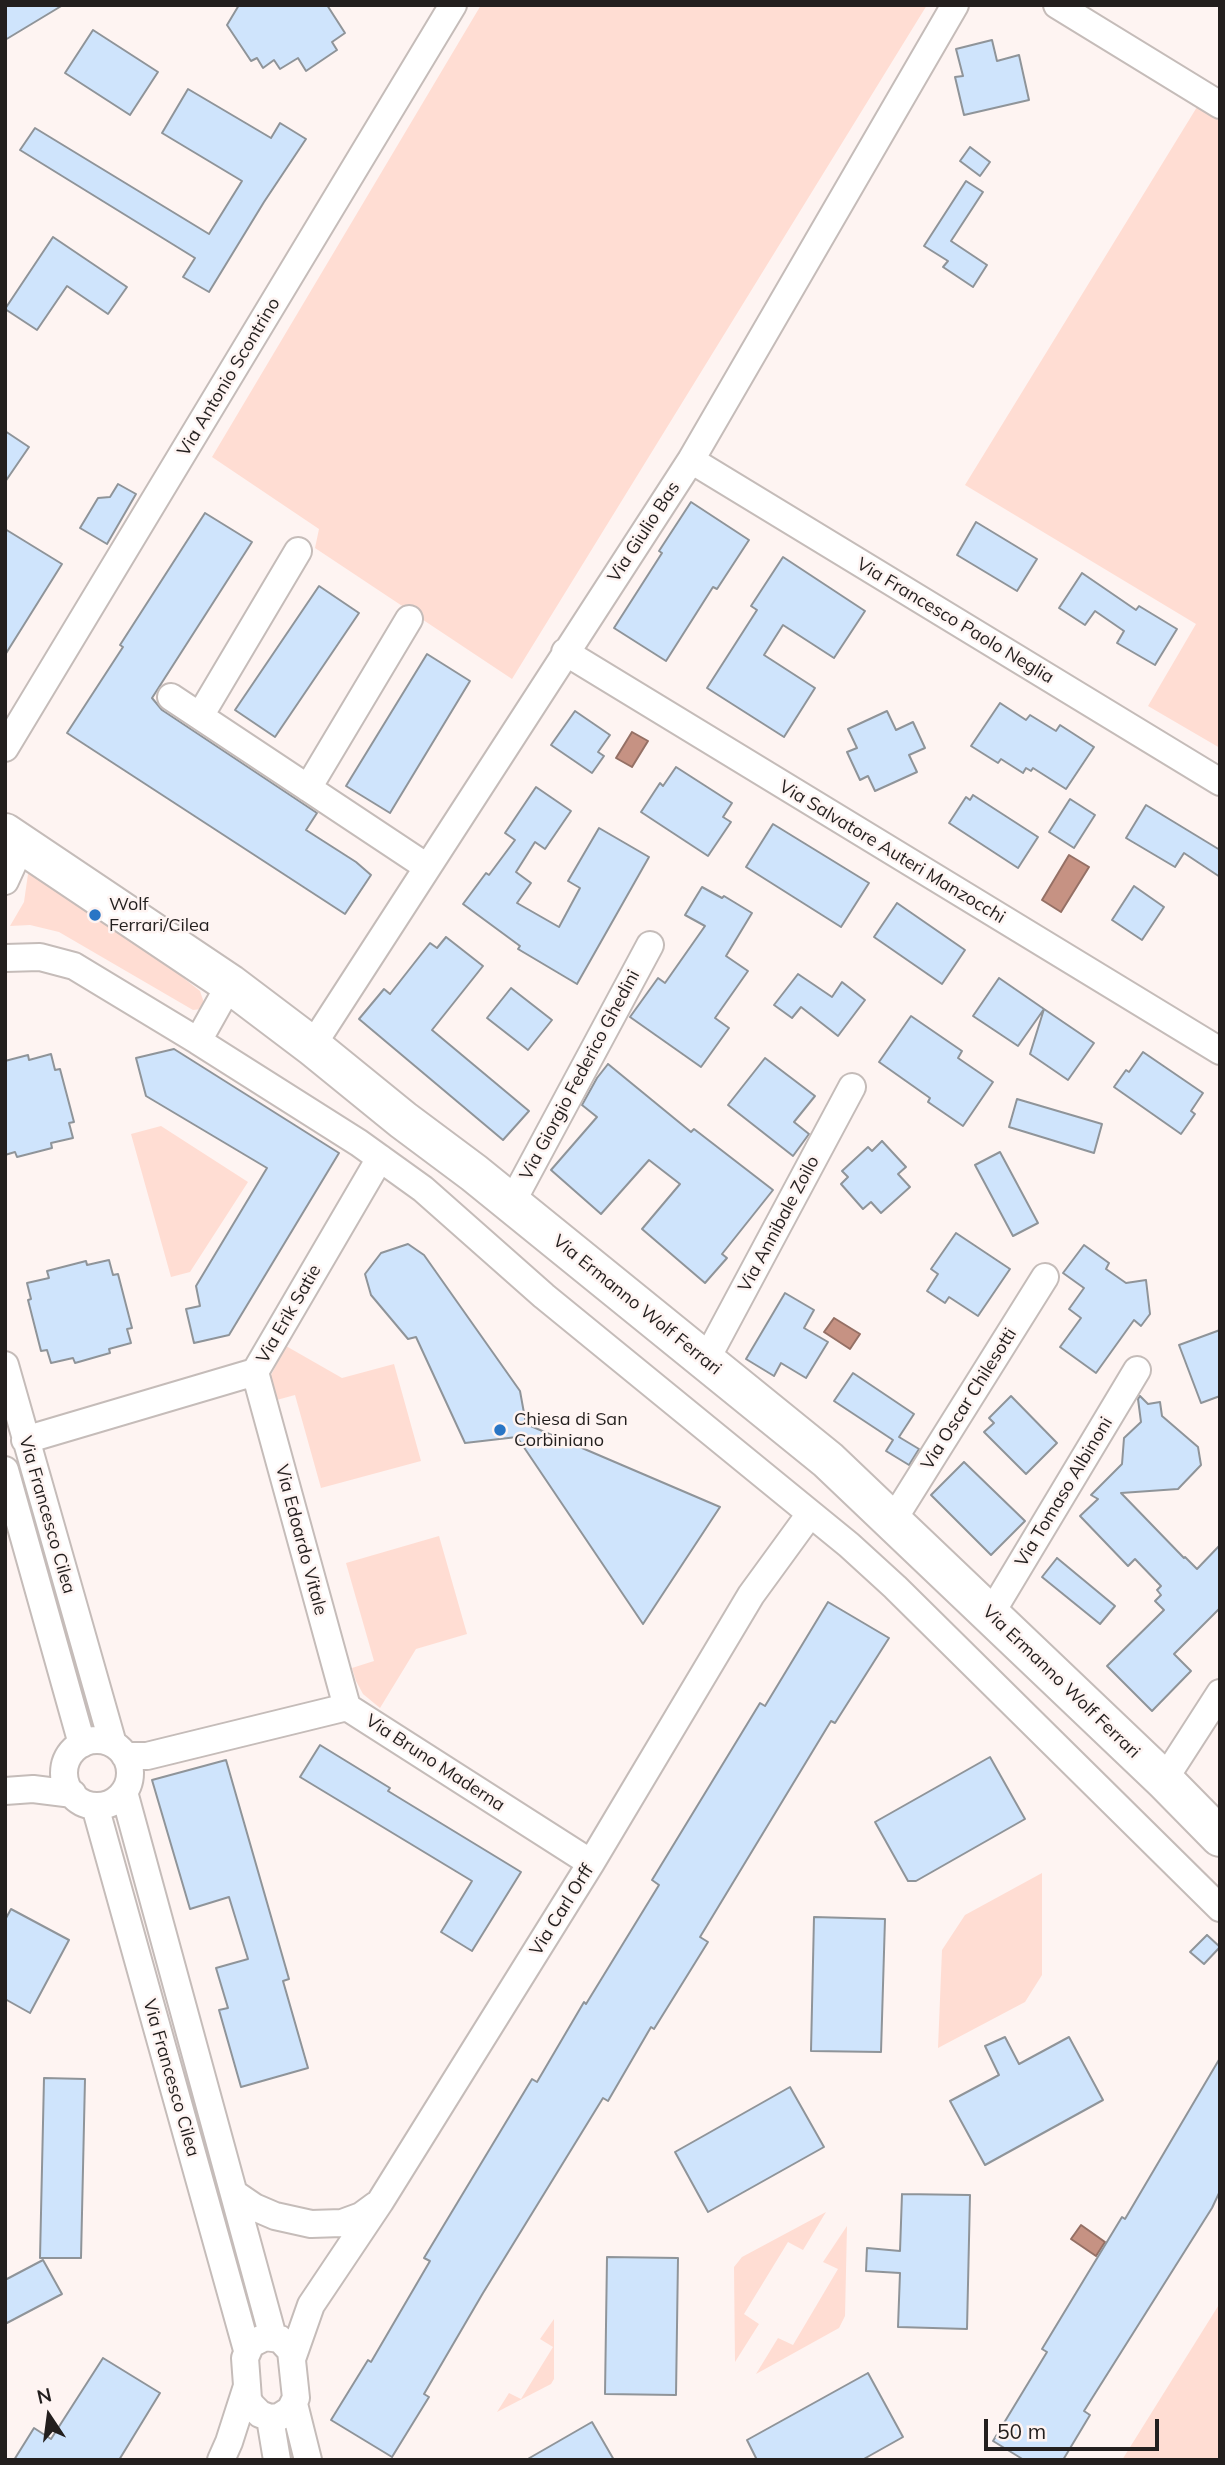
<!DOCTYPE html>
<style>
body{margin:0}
#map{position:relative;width:1225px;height:2465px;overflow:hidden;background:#fef4f2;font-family:Mulish,sans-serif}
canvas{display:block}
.frame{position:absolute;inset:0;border:7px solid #231f1e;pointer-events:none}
.north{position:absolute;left:14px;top:2381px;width:70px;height:70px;-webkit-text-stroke:5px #fef4f2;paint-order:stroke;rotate:347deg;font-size:19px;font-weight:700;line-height:28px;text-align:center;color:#231f1e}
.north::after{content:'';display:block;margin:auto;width:24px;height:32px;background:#231f1e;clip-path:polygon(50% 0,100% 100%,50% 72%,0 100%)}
.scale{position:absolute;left:984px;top:2419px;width:175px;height:32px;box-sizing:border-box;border:4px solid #231f1e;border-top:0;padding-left:9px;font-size:21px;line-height:24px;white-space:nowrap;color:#231f1e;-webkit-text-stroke:5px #fef4f2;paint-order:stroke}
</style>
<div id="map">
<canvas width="1225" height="2465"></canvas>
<div class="frame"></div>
<div class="north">N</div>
<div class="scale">50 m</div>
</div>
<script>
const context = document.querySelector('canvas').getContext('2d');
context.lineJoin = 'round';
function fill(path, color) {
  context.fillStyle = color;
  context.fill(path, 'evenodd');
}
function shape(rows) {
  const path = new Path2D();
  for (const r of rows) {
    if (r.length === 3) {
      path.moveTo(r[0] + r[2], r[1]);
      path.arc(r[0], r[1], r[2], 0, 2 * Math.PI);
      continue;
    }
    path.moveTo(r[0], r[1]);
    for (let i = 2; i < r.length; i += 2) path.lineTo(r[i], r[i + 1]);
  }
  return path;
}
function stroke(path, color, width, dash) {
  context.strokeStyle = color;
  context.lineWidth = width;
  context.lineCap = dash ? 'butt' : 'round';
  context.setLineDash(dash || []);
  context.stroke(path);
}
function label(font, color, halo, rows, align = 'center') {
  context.font = font + ' Mulish,sans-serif';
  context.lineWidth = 5;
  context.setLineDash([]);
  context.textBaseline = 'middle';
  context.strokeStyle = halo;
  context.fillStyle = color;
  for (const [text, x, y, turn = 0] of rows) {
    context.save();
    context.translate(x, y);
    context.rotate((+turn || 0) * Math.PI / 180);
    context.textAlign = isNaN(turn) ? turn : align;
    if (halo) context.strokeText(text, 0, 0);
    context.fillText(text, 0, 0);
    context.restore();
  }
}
fill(shape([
 [481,5,927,5,512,679,315,548,319,529,212,457],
 [1197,107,1220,121,1220,748,1148,706,1196,624,965,485],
 [29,867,82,908,143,946,200,991,204,1003,201,1009,193,1010,59,932,30,925,10,926,24,902],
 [161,1126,248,1182,190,1272,171,1277,131,1134],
 [286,1346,342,1378,394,1364,421,1461,321,1488,295,1395,273,1401,270,1390,271,1375],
 [439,1536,467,1634,416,1649,380,1708,363,1694,356,1681,352,1668,374,1661,346,1563],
 [1042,1873,1042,1975,1025,2002,938,2048,942,1950,965,1915],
 [826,2212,803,2250,788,2242,744,2314,759,2324,735,2362,734,2267,742,2257],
 [847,2226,845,2316,839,2328,756,2374,778,2338,793,2345,838,2269,823,2262],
 [1220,2303,1220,2460,1122,2460],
 [554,2319,554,2379,551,2384,497,2412,509,2393,521,2399,553,2347,540,2339]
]), '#ffddd3');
const water = shape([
 [632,732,648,741,632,767,616,758,632,732],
 [1069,855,1089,867,1061,912,1042,900,1069,855],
 [834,1318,860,1334,850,1349,824,1332,834,1318],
 [1081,2225,1105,2242,1096,2256,1071,2239,1081,2225]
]);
fill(water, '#c69283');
stroke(water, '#957065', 2);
const building = shape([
 [5,5,63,5,5,40,5,5],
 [239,5,327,5,345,33,332,42,337,50,306,71,298,58,280,69,274,60,263,68,257,58,251,61,227,25,239,5],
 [93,30,158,72,130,115,65,73,93,30],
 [992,40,997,61,1019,55,1029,100,964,115,955,77,963,76,956,49,992,40],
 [188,89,271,138,280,123,306,139,264,202,209,292,183,277,195,258,20,150,35,128,209,234,242,181,162,133,188,89],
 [970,147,990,162,980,176,960,161,970,147],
 [966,181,983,192,951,241,987,265,973,287,943,267,948,261,924,246,966,181],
 [53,237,127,287,108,314,67,286,37,330,5,309,53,237],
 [5,431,29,447,5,482,5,431],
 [118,484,136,494,107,544,80,528,98,498,110,497,118,484],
 [691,502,749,540,717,589,713,587,666,661,614,628,662,553,659,551,691,502],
 [205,513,252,542,152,698,162,710,317,813,306,830,356,862,371,875,345,914,67,733,123,647,120,645,205,513],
 [976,522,1037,559,1017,591,957,555,976,522],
 [5,529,62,564,5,655,5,529],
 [783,557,865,611,834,658,783,625,764,655,815,688,784,737,707,688,757,610,751,606,783,557],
 [1082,573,1136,610,1139,606,1177,629,1155,665,1117,643,1124,631,1095,611,1085,625,1059,608,1082,573],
 [319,586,359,613,275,737,235,710,319,586],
 [427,654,470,681,390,813,346,786,427,654],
 [1000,703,1026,720,1030,715,1056,731,1060,725,1094,747,1066,789,1033,768,1031,771,1026,768,1023,773,1001,759,998,763,971,746,1000,703],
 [575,711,610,735,598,752,604,756,592,773,551,745,575,711],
 [887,711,896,730,913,722,925,748,909,755,917,772,875,791,868,776,860,780,847,752,857,748,848,729,887,711],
 [676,767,732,803,723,817,731,822,708,856,641,812,660,783,663,786,676,767],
 [536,787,571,811,545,849,535,842,516,872,531,883,517,903,559,927,580,888,568,881,599,828,649,857,577,984,518,949,520,946,463,904,486,873,489,875,515,840,505,833,536,787],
 [973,795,1038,837,1018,868,949,823,966,797,970,800,973,795],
 [1070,799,1095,815,1074,848,1049,832,1070,799],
 [1146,805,1220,850,1220,877,1184,853,1175,867,1126,838,1146,805],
 [773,824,869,883,841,927,746,867,773,824],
 [1134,886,1164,907,1142,940,1112,920,1134,886],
 [702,887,722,898,724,896,752,913,726,956,748,971,715,1018,729,1028,701,1067,630,1017,658,978,665,983,705,926,685,915,702,887],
 [897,903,965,950,942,984,874,937,897,903],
 [446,937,483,966,432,1030,529,1111,503,1140,359,1019,384,989,390,994,430,943,437,948,446,937],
 [798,974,832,997,842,982,865,1000,838,1036,801,1007,792,1018,774,1005,798,974],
 [999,978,1044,1009,1018,1046,973,1016,999,978],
 [511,988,552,1020,528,1050,487,1018,511,988],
 [1044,1009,1094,1043,1068,1080,1030,1054,1044,1009],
 [911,1016,962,1051,958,1058,993,1082,963,1126,928,1102,930,1098,879,1062,911,1016],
 [174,1049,339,1153,229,1335,194,1343,186,1309,200,1306,196,1286,267,1168,146,1096,136,1058,174,1049],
 [1143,1052,1203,1093,1191,1111,1195,1114,1181,1134,1114,1087,1126,1070,1129,1072,1143,1052],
 [51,1054,55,1070,60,1069,74,1122,69,1123,73,1138,51,1143,52,1148,17,1157,15,1152,5,1155,5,1061,28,1055,29,1060,51,1054],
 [765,1058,815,1096,794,1122,809,1134,793,1156,728,1105,765,1058],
 [608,1064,691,1132,694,1129,773,1190,722,1254,727,1258,705,1283,642,1229,680,1184,649,1160,601,1214,551,1170,597,1117,582,1105,597,1078,608,1064],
 [1017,1099,1102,1124,1094,1153,1009,1127,1017,1099],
 [882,1141,906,1167,898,1174,910,1187,881,1213,871,1202,863,1209,841,1184,848,1177,842,1171,868,1147,872,1151,882,1141],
 [1000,1152,1038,1223,1013,1236,975,1165,1000,1152],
 [956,1233,1010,1269,978,1316,949,1297,945,1303,927,1291,938,1274,931,1269,956,1233],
 [408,1244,424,1255,520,1391,526,1424,720,1507,643,1624,517,1437,465,1443,416,1337,408,1339,371,1295,365,1274,381,1253,408,1244],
 [1084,1245,1109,1263,1106,1269,1126,1283,1146,1280,1150,1314,1141,1326,1134,1320,1096,1373,1060,1347,1081,1318,1069,1309,1084,1288,1063,1273,1084,1245],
 [109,1260,113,1275,118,1274,132,1328,127,1329,131,1343,109,1349,110,1353,75,1363,73,1358,51,1363,47,1350,41,1351,28,1300,31,1299,27,1283,49,1278,47,1271,86,1261,87,1265,109,1260],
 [785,1293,814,1310,804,1328,828,1342,806,1378,781,1363,774,1376,746,1359,785,1293],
 [1220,1330,1220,1396,1201,1403,1179,1345,1220,1330],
 [853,1373,914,1414,899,1437,919,1449,909,1465,886,1451,893,1440,834,1401,853,1373],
 [1011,1396,1057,1443,1026,1474,984,1432,994,1423,989,1418,1011,1396],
 [1140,1396,1148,1404,1160,1402,1162,1416,1198,1447,1201,1465,1178,1489,1121,1493,1184,1558,1185,1557,1197,1569,1220,1545,1220,1608,1174,1654,1191,1671,1152,1711,1107,1666,1164,1610,1155,1601,1161,1595,1157,1590,1161,1586,1135,1559,1128,1566,1080,1516,1098,1499,1091,1495,1122,1464,1124,1438,1141,1422,1138,1399,1140,1396],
 [964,1462,1025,1521,991,1555,931,1495,964,1462],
 [1057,1558,1115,1606,1100,1624,1042,1577,1057,1558],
 [828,1602,889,1638,835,1723,831,1721,700,1937,708,1942,654,2029,651,2027,608,2101,603,2098,483,2293,424,2394,429,2397,392,2457,331,2420,368,2360,371,2362,430,2261,424,2258,532,2079,537,2082,584,2002,586,2004,659,1885,652,1880,760,1703,765,1706,828,1602],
 [320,1745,390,1788,388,1791,521,1872,472,1951,441,1932,472,1881,300,1777,320,1745],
 [990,1757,1025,1819,916,1881,908,1881,875,1822,990,1757],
 [226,1760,289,1979,283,1981,308,2068,241,2087,219,2010,228,2008,216,1968,248,1959,229,1897,190,1909,152,1780,226,1760],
 [11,1909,69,1940,30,2013,5,1999,5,1920,11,1909],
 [814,1917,885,1919,881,2052,811,2051,814,1917],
 [1207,1935,1220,1947,1204,1964,1190,1952,1207,1935],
 [1005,2037,1019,2064,1069,2037,1103,2100,985,2165,950,2101,999,2075,985,2046,1005,2037],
 [1220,2058,1220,2191,1212,2208,1084,2411,1090,2415,1063,2460,1024,2460,993,2441,1047,2352,1042,2349,1122,2217,1125,2219,1220,2058],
 [44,2078,85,2079,81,2258,40,2258,44,2078],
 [790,2087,824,2147,708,2212,675,2152,790,2087],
 [902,2194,970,2195,967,2329,898,2327,900,2273,866,2271,867,2248,900,2251,902,2194],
 [607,2257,678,2258,676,2395,605,2394,607,2257],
 [43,2260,62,2294,5,2324,5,2280,43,2260],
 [103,2358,160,2393,119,2460,14,2460,34,2428,51,2439,103,2358],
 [868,2373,903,2437,862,2460,757,2460,747,2440,868,2373],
 [592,2422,614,2460,526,2460,592,2422]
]);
fill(building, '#cfe4fc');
stroke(building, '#8f9499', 2);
const street = shape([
 [1057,5,1220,105],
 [691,460,1220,782],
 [565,652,1220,1051],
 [171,697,427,867],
 [200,716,298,551],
 [5,748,453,5],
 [308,788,409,619],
 [5,881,22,844],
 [5,958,40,957,74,966,198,1041,230,984],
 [198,1041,359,1143,423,1189,544,1296,849,1545,895,1587,1220,1908],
 [312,1046,691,460,955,5],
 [511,1204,650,945],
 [706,1360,852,1087],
 [5,1365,113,1744],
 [255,1372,347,1707],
 [25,1440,255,1372,380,1158],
 [5,1470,82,1744],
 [893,1520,1045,1277],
 [990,1615,1137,1370],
 [97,1773,33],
 [125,1756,147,1756,347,1707,591,1863],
 [1164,1780,1220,1693],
 [5,1791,33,1789,73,1794],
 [124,1792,273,2337],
 [95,1806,247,2350],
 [235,2194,254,2207,275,2216,311,2224,342,2223,361,2216,376,2205],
 [265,2337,280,2339,291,2351,296,2398,290,2410,279,2417,270,2418,260,2414,251,2405,248,2399,245,2358,251,2344,265,2337],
 [292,2359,311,2305,380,2202,591,1863,751,1595,810,1514],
 [294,2404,308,2460],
 [270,2418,277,2460],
 [221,2460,229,2442,247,2386]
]);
const secondary = shape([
 [5,833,230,984,312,1046,403,1120,474,1173,828,1460,1164,1780,1220,1837]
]);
stroke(street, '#c5bcb9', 30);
stroke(secondary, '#c5bcb9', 42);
stroke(street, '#fff', 26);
stroke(secondary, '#fff', 38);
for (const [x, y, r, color] of [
 [95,915,7,"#2975c5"],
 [500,1430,7,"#2975c5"]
]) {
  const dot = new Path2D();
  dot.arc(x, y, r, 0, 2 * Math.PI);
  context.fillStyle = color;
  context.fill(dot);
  stroke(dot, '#fef4f2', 2.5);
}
label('18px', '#231f1e', '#fef4f2', [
 ["Via Antonio Scontrino",229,377,-59],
 ["Via Giulio Bas",644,532,-57],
 ["Via Francesco Paolo Neglia",955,621,31],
 ["Via Salvatore Auteri Manzocchi",892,852,31],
 ["Via Giorgio Federico Ghedini",580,1075,-62],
 ["Via Annibale Zoilo",779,1224,-62],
 ["Via Ermanno Wolf Ferrari",637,1305,39],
 ["Via Erik Satie",289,1314,-60],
 ["Via Oscar Chilesotti",969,1399,-58],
 ["Via Tomaso Albinoni",1064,1492,-59],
 ["Via Francesco Cilea",47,1515,74],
 ["Via Edoardo Vitale",301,1540,75],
 ["Via Ermanno Wolf Ferrari",1061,1682,44],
 ["Via Bruno Maderna",435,1763,33],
 ["Via Carl Orff",562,1910,-58],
 ["Via Francesco Cilea",171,2078,74]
]);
label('18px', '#231f1e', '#fef4f2', [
 ["Wolf",109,905],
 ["Ferrari/Cilea",109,926],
 ["Chiesa di San",514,1420],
 ["Corbiniano",514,1441]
], 'left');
</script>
